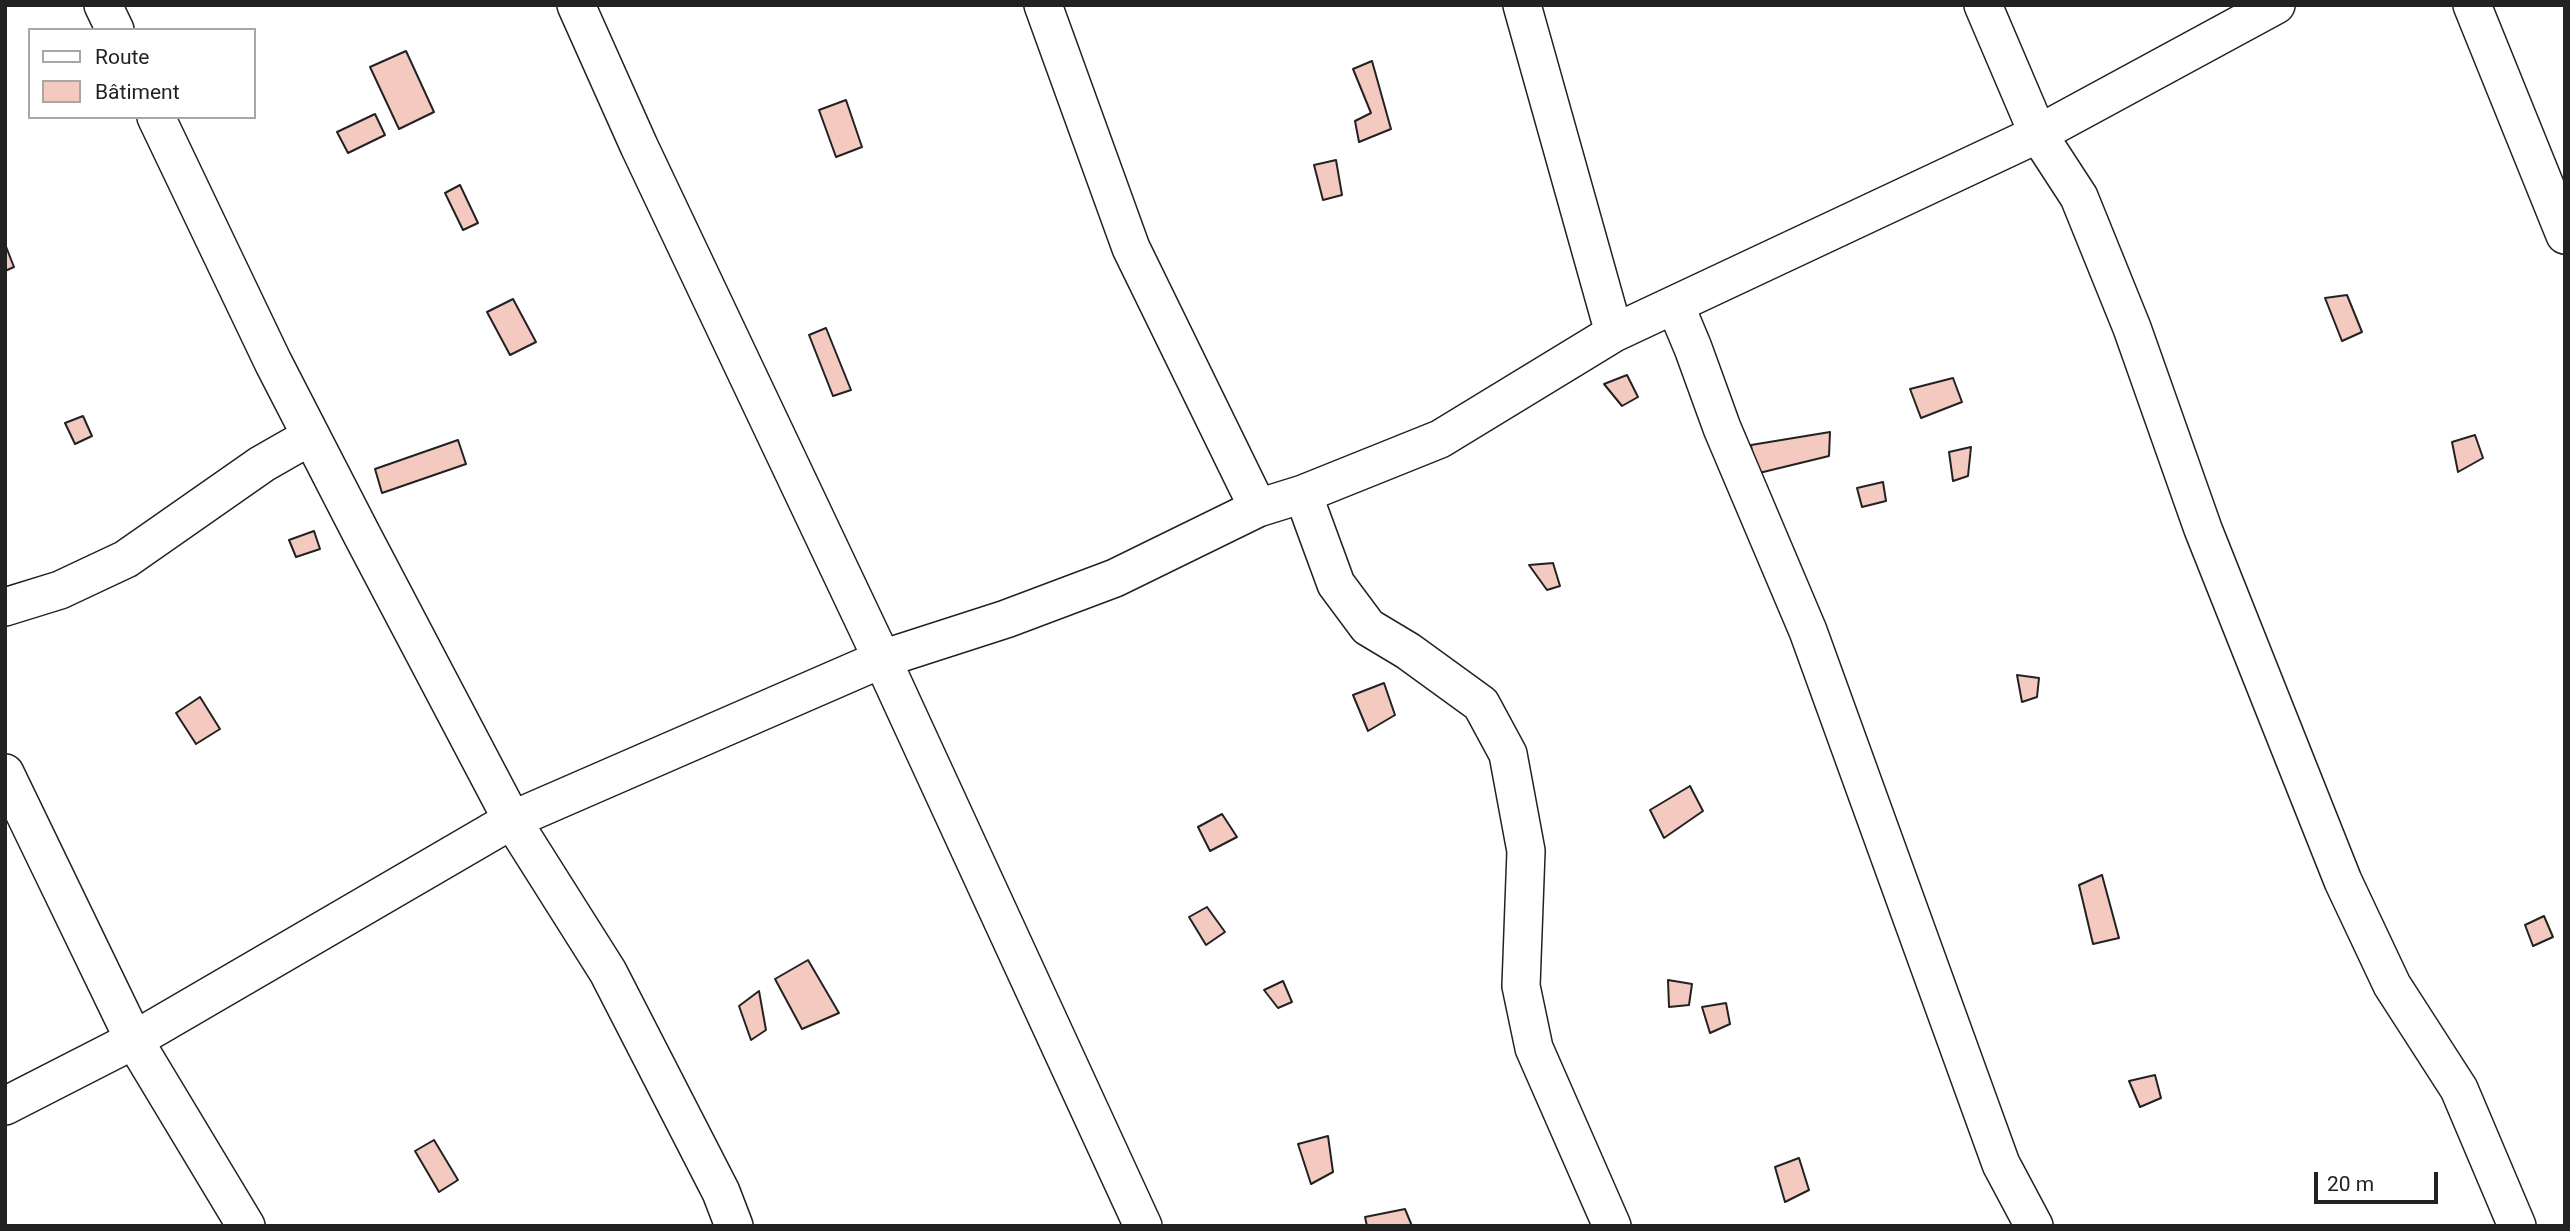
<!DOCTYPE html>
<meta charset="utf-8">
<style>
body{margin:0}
#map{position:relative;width:2570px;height:1231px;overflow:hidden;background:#fff;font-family:Roboto,sans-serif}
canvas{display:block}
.frame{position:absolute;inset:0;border:7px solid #222;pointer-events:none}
.legend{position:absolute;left:28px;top:28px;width:228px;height:91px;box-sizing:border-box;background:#fff;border:2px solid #a7a7a7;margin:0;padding:9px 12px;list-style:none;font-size:21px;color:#222}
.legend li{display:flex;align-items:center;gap:14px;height:35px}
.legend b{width:35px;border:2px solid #a7a7a7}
.scale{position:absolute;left:2314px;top:1172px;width:124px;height:32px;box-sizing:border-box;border:4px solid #222;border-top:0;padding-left:9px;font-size:21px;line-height:24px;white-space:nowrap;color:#222;-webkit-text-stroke:5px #fff;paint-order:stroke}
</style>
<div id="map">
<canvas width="2570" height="1231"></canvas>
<div class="frame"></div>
<ul class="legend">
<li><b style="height:9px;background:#fff"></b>Route</li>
<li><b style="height:19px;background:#f3c9c0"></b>Bâtiment</li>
</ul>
<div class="scale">20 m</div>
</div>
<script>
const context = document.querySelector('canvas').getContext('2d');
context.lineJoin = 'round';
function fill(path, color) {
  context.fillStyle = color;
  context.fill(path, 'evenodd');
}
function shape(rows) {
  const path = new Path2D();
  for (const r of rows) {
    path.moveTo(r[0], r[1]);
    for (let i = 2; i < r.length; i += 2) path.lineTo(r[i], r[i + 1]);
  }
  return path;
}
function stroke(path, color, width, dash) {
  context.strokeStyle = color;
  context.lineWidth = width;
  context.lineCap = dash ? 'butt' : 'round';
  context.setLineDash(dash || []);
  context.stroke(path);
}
const building = shape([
 [406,51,434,112,399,129,370,67,406,51],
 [1372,61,1391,129,1359,142,1355,121,1371,113,1353,69,1372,61],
 [846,100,862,147,836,157,819,110,846,100],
 [375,114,385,135,348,153,337,132,375,114],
 [1336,160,1342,195,1323,200,1314,165,1336,160],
 [460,185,478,223,463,230,445,193,460,185],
 [5,244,14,267,5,271,5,244],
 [2347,295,2362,332,2342,341,2325,298,2347,295],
 [513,299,536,342,510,355,487,312,513,299],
 [826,328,851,390,833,396,809,335,826,328],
 [1627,375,1638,397,1622,406,1604,384,1627,375],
 [1953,378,1962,402,1921,418,1910,389,1953,378],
 [83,416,92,436,75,444,65,423,83,416],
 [1830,432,1829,456,1755,474,1751,445,1830,432],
 [2475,435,2483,458,2458,472,2452,442,2475,435],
 [458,440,466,464,382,493,375,469,458,440],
 [1971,447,1968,476,1953,481,1949,452,1971,447],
 [1883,482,1886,501,1862,507,1857,488,1883,482],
 [314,531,320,549,296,557,289,540,314,531],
 [1553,563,1560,586,1547,590,1529,565,1553,563],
 [2017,675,2039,678,2037,697,2022,702,2017,675],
 [1384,683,1395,715,1368,731,1353,695,1384,683],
 [200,697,220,729,196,744,176,713,200,697],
 [1690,786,1703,811,1664,838,1650,810,1690,786],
 [1222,814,1237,837,1210,851,1198,827,1222,814],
 [2102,875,2119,938,2093,944,2079,885,2102,875],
 [1207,907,1225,932,1206,945,1189,917,1207,907],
 [2544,916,2553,937,2533,946,2525,925,2544,916],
 [808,960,839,1013,802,1029,775,979,808,960],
 [1668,980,1692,984,1689,1005,1669,1007,1668,980],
 [1283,981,1292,1002,1278,1008,1264,990,1283,981],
 [759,991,766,1030,751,1040,739,1006,759,991],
 [1726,1003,1730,1024,1710,1033,1702,1007,1726,1003],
 [2155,1075,2161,1098,2140,1107,2129,1081,2155,1075],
 [1328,1136,1333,1172,1311,1184,1298,1144,1328,1136],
 [434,1140,458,1180,439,1192,415,1151,434,1140],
 [1799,1158,1809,1190,1785,1202,1775,1167,1799,1158],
 [1405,1209,1412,1226,1367,1226,1365,1217,1405,1209]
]);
fill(building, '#f3c9c0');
stroke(building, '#222', 2);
const minor = shape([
 [103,5,115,30],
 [576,5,639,146,882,659,1143,1226],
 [1043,5,1131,248,1258,508],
 [1522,5,1614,333],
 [1983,5,2038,134,2079,197,2132,328,2203,529,2343,881,2392,985,2459,1089,2517,1226],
 [2472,5,2565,235],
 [156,117,273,362,361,533,512,820,608,972,721,1192,734,1226],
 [1675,305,1693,348,1722,428,1808,631,2001,1164,2034,1226],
 [1303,494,1336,584,1368,627,1408,651,1481,704,1508,754,1526,851,1521,986,1534,1048,1612,1226],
 [5,607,60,590,126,559,262,464,311,436],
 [5,773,134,1040,246,1226],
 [5,1106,134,1040,512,820,882,659,1006,619,1115,578,1258,508,1303,494,1440,439,1614,333,2038,134,2276,5]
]);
stroke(minor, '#222', 40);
stroke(minor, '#fff', 37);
</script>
